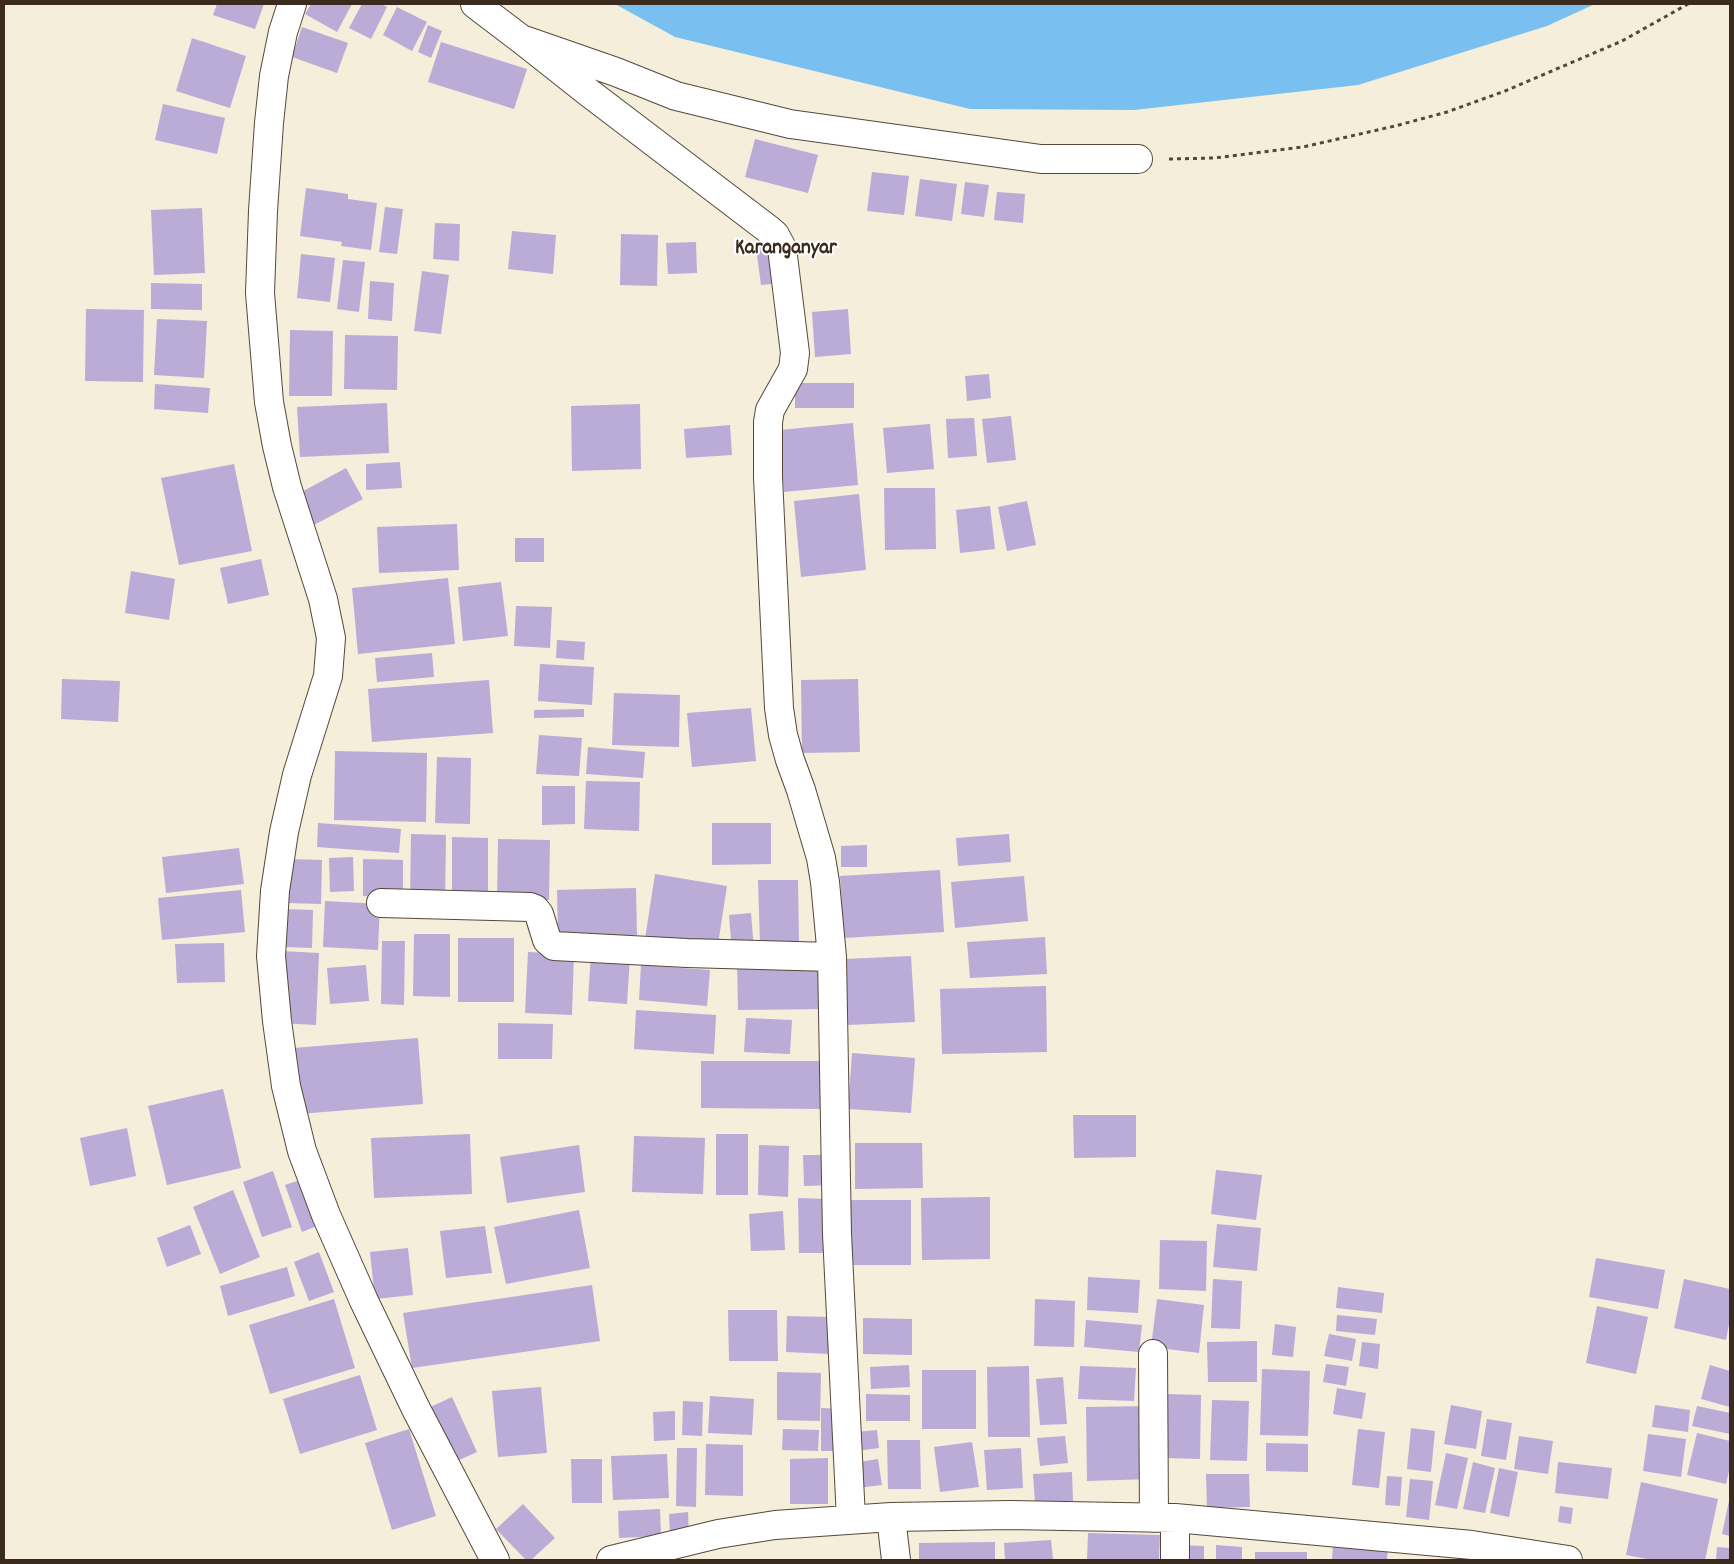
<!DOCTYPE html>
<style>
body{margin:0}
#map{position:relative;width:1734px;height:1564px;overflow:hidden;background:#f4eedb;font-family:Dekko,sans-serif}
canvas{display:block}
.frame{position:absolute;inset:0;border:5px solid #3b2a1e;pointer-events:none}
</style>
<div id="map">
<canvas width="1734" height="1564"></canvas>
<div class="frame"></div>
</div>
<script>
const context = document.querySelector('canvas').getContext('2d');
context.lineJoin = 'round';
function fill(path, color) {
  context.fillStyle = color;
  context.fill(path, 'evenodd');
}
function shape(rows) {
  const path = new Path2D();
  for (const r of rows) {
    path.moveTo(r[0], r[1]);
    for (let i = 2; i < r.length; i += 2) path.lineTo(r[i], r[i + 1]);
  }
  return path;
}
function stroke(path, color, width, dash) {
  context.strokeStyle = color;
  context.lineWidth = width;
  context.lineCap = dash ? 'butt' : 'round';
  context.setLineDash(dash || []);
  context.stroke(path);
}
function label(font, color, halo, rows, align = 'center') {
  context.font = font + ' Dekko,sans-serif';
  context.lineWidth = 4;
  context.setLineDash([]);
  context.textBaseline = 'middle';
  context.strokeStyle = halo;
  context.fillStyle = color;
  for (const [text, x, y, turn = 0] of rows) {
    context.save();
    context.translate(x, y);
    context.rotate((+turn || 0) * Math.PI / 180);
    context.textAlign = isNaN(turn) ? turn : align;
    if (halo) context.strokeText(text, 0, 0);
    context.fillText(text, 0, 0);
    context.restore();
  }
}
fill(shape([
 [615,4,1595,4,1547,26,1358,85,1134,110,970,109,675,37]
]), '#79c0f0');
fill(shape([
 [217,4,264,4,255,29,213,15],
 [311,4,352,4,337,32,305,14],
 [362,4,381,4,387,7,371,39,349,28],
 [397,7,427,22,412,51,383,35],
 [428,25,442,31,431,58,418,52],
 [302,27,348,43,337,73,292,57],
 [192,38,246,56,230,108,176,91],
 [441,42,527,69,514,109,428,82],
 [163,104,225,118,217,154,155,140],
 [755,139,818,155,808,193,745,177],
 [872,172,909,176,904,215,867,211],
 [920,179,957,184,952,221,915,216],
 [965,182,989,185,984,217,961,214],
 [306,188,348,194,348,199,377,203,371,250,341,246,342,242,300,236],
 [997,192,1025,194,1023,223,994,220],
 [385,207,403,209,397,254,379,252],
 [202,208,205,273,154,275,151,210],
 [435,223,460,224,459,261,433,259],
 [512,231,556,235,553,274,508,269],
 [621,234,658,235,657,286,620,285],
 [696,242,697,273,668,274,666,243],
 [776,245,781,283,761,285,756,247],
 [301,254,335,258,330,302,297,298],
 [343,260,365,262,359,312,337,309],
 [422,271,449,275,441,334,414,331],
 [370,281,394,283,392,321,368,319],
 [151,283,202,284,202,310,151,309],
 [86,309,144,310,143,382,85,381],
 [848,309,851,354,815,357,812,312],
 [157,319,207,321,204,378,154,375],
 [290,330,333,331,332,396,289,396],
 [345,335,398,336,397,390,344,389],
 [989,374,991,398,967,401,965,376],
 [795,383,854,383,854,408,795,408],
 [155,384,210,388,208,413,154,409],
 [387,403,389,453,300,457,297,407],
 [640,404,641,469,572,471,571,406],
 [1011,416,1016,460,987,463,982,419],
 [974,418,977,456,948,458,946,419],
 [853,423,858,485,784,492,779,430],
 [930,424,934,469,887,473,883,428],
 [730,425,732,455,686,458,684,429],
 [400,462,402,488,366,490,366,464],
 [234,464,252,551,179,565,161,478],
 [346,468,363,499,312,526,296,495],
 [884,488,935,488,936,549,885,550],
 [859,494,866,570,801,577,794,501],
 [1027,501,1036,545,1007,551,998,507],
 [990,506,995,549,960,553,956,510],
 [457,524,459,570,379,573,377,527],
 [515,538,544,538,544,562,515,562],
 [261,559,269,595,228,604,220,568],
 [131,571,175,579,169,620,125,613],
 [448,578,455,644,358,654,352,588],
 [501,582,508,636,463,641,458,587],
 [516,606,552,607,550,648,514,646],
 [557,640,585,642,584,660,556,658],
 [432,653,434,677,377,682,375,658],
 [540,664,594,667,592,705,538,701],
 [62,679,120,681,118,722,61,719],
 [858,679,860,752,802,753,801,680],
 [489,680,493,733,372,742,368,689],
 [614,693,680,695,679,747,612,745],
 [751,708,756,761,692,767,687,713],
 [584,709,584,717,534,718,534,710],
 [539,735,582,738,579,776,536,774],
 [588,747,645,752,643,778,586,774],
 [335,751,427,753,426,822,334,820],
 [437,757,471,758,470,824,435,823],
 [586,781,640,782,639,831,584,829],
 [542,786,575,786,575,824,542,825],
 [318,823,401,829,399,853,317,847],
 [712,823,771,823,771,864,712,865],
 [411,834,446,835,445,904,410,903],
 [1009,834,1011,862,958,866,956,838],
 [452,837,488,838,488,897,452,896],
 [498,839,550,840,549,900,497,899],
 [867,845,867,867,841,867,841,846],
 [239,848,244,884,166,893,162,857],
 [353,857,354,891,330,892,329,858],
 [288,859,322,860,321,904,287,903],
 [363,859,403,860,403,897,363,896],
 [940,870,944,932,844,938,840,876],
 [655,874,727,886,717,951,645,939],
 [1024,876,1028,921,955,928,951,882],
 [758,880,798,880,799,943,760,944],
 [636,888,637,935,558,936,557,890],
 [241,890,245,932,162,940,158,898],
 [325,901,380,904,378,950,323,947],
 [284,909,313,910,312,948,283,947],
 [751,913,754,950,732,952,729,915],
 [414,934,450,934,450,997,413,996],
 [1045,937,1047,974,970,978,967,942],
 [458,938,514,938,514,1002,458,1002],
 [382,941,405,941,404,1005,381,1004],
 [224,943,225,982,177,983,175,944],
 [281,951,319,953,316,1025,278,1023],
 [528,952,574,954,572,1015,525,1013],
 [591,953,630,956,627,1004,588,1001],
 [911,956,915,1022,848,1025,845,959],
 [828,959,829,1009,738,1010,737,960],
 [366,965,369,1001,330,1004,327,968],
 [641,965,710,970,707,1006,639,1000],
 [1046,986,1047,1052,942,1054,940,989],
 [636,1010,716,1015,714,1054,634,1049],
 [746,1018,792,1020,790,1054,744,1052],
 [498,1023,553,1024,552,1059,498,1059],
 [418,1038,423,1104,299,1114,293,1048],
 [852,1053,915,1058,911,1113,848,1109],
 [701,1061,823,1061,823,1109,701,1108],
 [223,1089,241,1168,167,1185,148,1106],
 [1073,1115,1136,1115,1136,1157,1074,1158],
 [127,1128,136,1176,90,1186,80,1138],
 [470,1134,472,1194,374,1198,371,1138],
 [716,1134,748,1134,748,1195,716,1195],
 [634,1136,705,1138,703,1194,632,1192],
 [855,1143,922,1143,923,1188,855,1189],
 [579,1145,585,1192,507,1203,500,1157],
 [759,1145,789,1146,788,1197,758,1195],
 [803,1155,830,1155,831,1185,804,1186],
 [1216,1170,1262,1175,1256,1220,1211,1214],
 [273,1171,292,1227,262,1237,243,1182],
 [300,1180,317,1226,302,1232,285,1185],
 [233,1190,260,1257,220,1274,193,1207],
 [990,1197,990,1259,922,1260,921,1198],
 [798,1198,829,1199,830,1253,799,1253],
 [849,1200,911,1200,911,1265,850,1265],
 [579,1210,590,1268,506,1284,494,1227],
 [783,1211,785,1250,751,1251,749,1214],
 [1217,1224,1261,1228,1257,1271,1213,1267],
 [190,1225,201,1254,167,1267,157,1238],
 [485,1226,492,1273,446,1278,440,1231],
 [1160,1240,1207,1241,1206,1291,1159,1289],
 [408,1248,413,1295,375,1299,370,1252],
 [319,1252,334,1292,309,1301,294,1262],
 [1596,1258,1665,1270,1658,1309,1589,1297],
 [287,1267,295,1296,228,1316,220,1286],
 [1088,1277,1140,1280,1138,1313,1087,1310],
 [1213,1279,1242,1281,1240,1329,1211,1328],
 [1684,1279,1730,1289,1730,1319,1726,1340,1674,1328],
 [592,1285,600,1341,412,1368,403,1313],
 [1338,1287,1384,1293,1382,1313,1336,1308],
 [334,1299,355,1368,270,1394,249,1325],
 [1035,1299,1075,1301,1074,1347,1034,1346],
 [1157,1299,1204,1305,1199,1353,1151,1347],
 [1597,1306,1648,1317,1636,1374,1586,1363],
 [728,1310,777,1310,778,1361,729,1361],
 [1337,1315,1377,1319,1375,1335,1336,1331],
 [787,1316,831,1317,829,1354,786,1352],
 [863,1318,912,1319,912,1355,863,1354],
 [1086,1320,1142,1325,1139,1352,1084,1347],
 [1275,1324,1296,1327,1293,1357,1272,1355],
 [1329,1334,1356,1339,1352,1361,1324,1356],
 [1257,1341,1257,1382,1208,1382,1207,1342],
 [1362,1342,1380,1344,1378,1369,1359,1366],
 [1326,1364,1349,1367,1346,1386,1323,1382],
 [909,1365,910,1387,871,1389,870,1367],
 [1710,1365,1730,1371,1730,1407,1701,1399],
 [1029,1366,1030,1437,988,1437,987,1367],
 [1080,1366,1136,1368,1134,1401,1078,1399],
 [1262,1369,1310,1371,1308,1436,1260,1435],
 [922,1370,976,1370,976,1429,922,1429],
 [777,1372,821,1373,820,1421,777,1420],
 [360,1375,377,1430,300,1454,283,1399],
 [1063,1377,1067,1424,1040,1425,1036,1379],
 [541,1387,547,1453,498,1457,492,1391],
 [1337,1388,1366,1393,1362,1419,1333,1414],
 [866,1394,910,1395,910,1421,866,1421],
 [1167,1394,1201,1395,1200,1459,1166,1458],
 [710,1396,754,1399,752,1435,708,1433],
 [452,1397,477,1452,446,1466,422,1411],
 [1212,1400,1249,1401,1247,1461,1210,1460],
 [683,1401,703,1402,702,1436,682,1435],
 [1451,1405,1482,1411,1476,1449,1444,1444],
 [1655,1405,1690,1410,1688,1432,1652,1427],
 [1150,1406,1152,1479,1087,1481,1086,1407],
 [1697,1406,1730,1413,1730,1434,1692,1426],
 [821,1408,844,1409,843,1451,821,1451],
 [675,1411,675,1440,654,1441,653,1412],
 [1487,1419,1512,1423,1506,1460,1481,1456],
 [1411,1428,1435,1431,1431,1472,1407,1469],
 [409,1429,436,1516,392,1530,365,1443],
 [783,1429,819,1430,818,1451,782,1450],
 [1358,1429,1385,1432,1379,1488,1352,1485],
 [877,1430,879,1448,856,1451,855,1432],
 [1697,1433,1730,1441,1730,1467,1726,1484,1687,1475],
 [1648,1434,1686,1439,1681,1477,1643,1471],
 [1065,1436,1068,1463,1040,1466,1037,1438],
 [1519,1436,1553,1441,1548,1474,1514,1469],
 [887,1440,920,1440,921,1489,888,1489],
 [972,1442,979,1487,940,1492,934,1447],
 [1266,1443,1308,1444,1308,1472,1266,1471],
 [706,1444,743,1445,743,1496,705,1495],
 [677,1448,697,1448,696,1507,676,1506],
 [1021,1448,1023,1488,987,1490,984,1450],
 [1446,1453,1468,1458,1457,1509,1435,1505],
 [667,1454,669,1498,613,1500,611,1456],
 [828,1458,828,1504,790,1504,790,1459],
 [571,1459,602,1459,602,1503,572,1503],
 [878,1459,882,1485,857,1488,853,1463],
 [1473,1462,1495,1468,1485,1513,1463,1509],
 [1558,1462,1612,1468,1608,1499,1555,1493],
 [1499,1468,1518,1472,1509,1517,1490,1513],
 [1072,1472,1073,1501,1035,1503,1033,1474],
 [1206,1474,1249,1474,1250,1507,1207,1508],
 [1387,1476,1402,1477,1400,1506,1385,1505],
 [1410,1479,1433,1481,1429,1520,1406,1517],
 [1641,1482,1718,1499,1705,1560,1653,1560,1626,1555],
 [1729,1501,1730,1501,1730,1536,1722,1534],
 [523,1504,555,1538,531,1560,526,1560,496,1529],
 [1560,1506,1573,1508,1571,1524,1558,1522],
 [660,1509,661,1536,619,1538,618,1511],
 [688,1512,689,1536,670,1537,669,1514],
 [1088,1533,1160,1535,1159,1560,1087,1560],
 [1051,1540,1053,1560,1005,1560,1004,1543],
 [995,1542,995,1560,919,1560,919,1543],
 [1333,1543,1388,1546,1387,1560,1332,1560],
 [1180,1545,1204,1546,1204,1560,1180,1560],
 [1216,1545,1242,1547,1242,1560,1216,1560],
 [1717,1547,1730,1548,1730,1560,1716,1560],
 [1255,1552,1307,1552,1307,1560,1255,1560]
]), '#bbabd7');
const minor = shape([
 [292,4,283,32,274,76,269,123,263,211,260,293,269,402,277,446,287,487,323,599,331,638,328,676,297,775,284,832,275,891,271,956,277,1021,286,1086,302,1151,326,1215,364,1301,416,1409,495,1560],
 [475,4,521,39,616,72,676,96,790,124,1041,159,1138,159],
 [521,39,588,92,768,229,775,235,782,248,795,353,793,369,770,410,768,422,768,477,779,708,783,735,790,760,801,790,821,858,825,882,832,957,837,1234,851,1519],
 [381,903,530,907,535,909,539,914,547,940,554,946,687,953,832,957],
 [1153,1354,1154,1518],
 [891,1517,896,1560],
 [611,1560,718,1534,775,1525,891,1517,1010,1515,1175,1518,1472,1545,1568,1560],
 [1175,1560,1175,1518]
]);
stroke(minor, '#57473a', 30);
stroke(shape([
 [1169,159,1214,158,1303,147,1395,126,1447,112,1505,91,1622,41,1688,4]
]), '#57473a', 3, [4, 4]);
stroke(minor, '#fff', 28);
label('bold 21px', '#3b2a1e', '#fff', [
 ["Karanganyar",786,250]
]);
</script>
